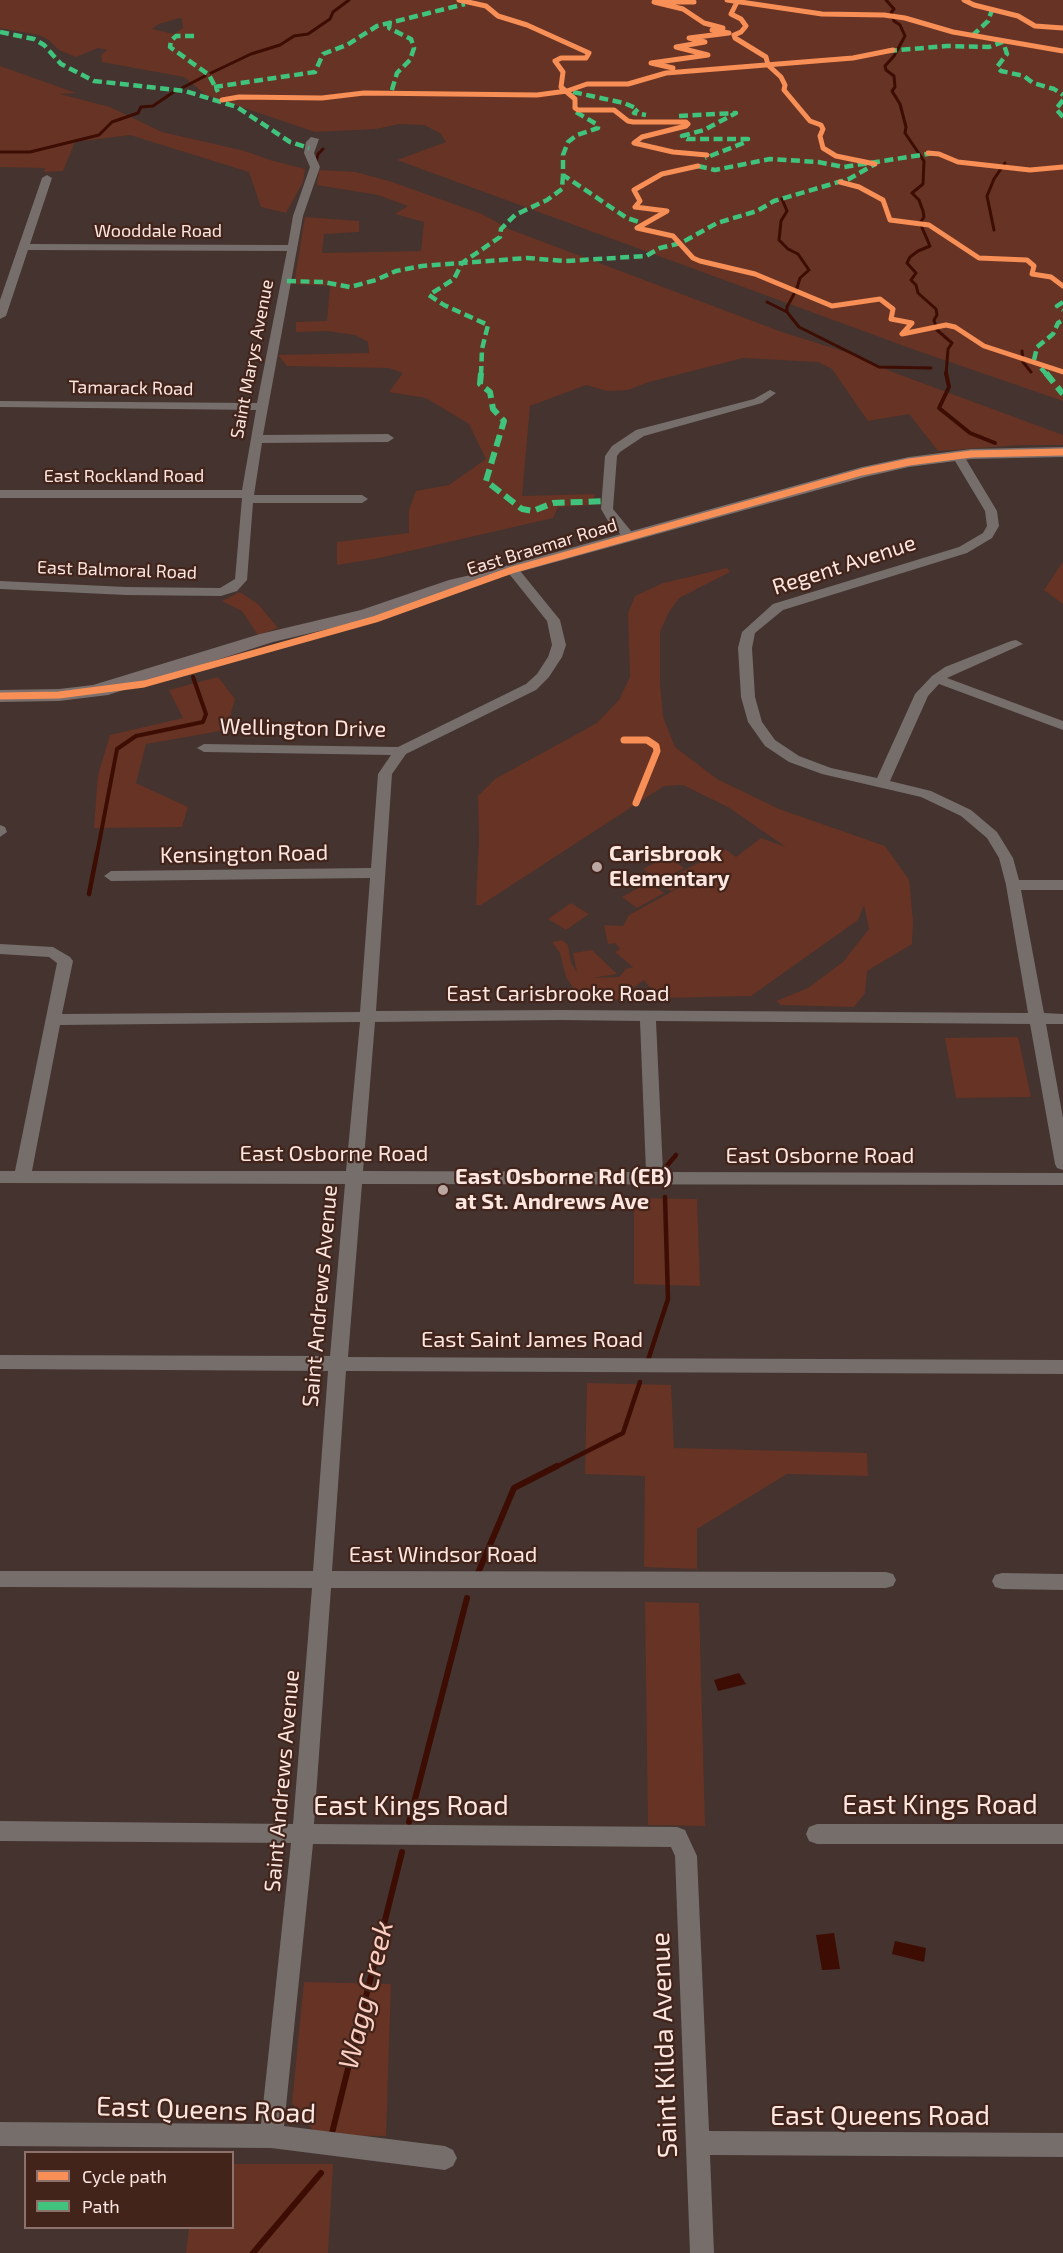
<!DOCTYPE html>
<style>
body{margin:0}
#map{position:relative;width:1063px;height:2253px;overflow:hidden;background:#44332e;font-family:"Exo 2",sans-serif}
canvas{display:block}
.legend{position:absolute;left:24px;top:2151px;width:210px;height:78px;box-sizing:border-box;background:#42241b;border:2px solid #8c726a;margin:0;padding:8px 10px;list-style:none;font-size:18px;color:#fbe6e0}
.legend li{display:flex;align-items:center;gap:12px;height:30px}
.legend b{width:30px;border:2px solid #8c726a}
</style>
<div id="map">
<canvas width="1063" height="2253"></canvas>
<ul class="legend">
<li><b style="height:8px;background:#f78f57"></b>Cycle path</li>
<li><b style="height:8px;background:#40c37c"></b>Path</li>
</ul>
</div>
<script>
const context = document.querySelector('canvas').getContext('2d');
context.lineJoin = 'round';
function fill(path, color) {
  context.fillStyle = color;
  context.fill(path, 'evenodd');
}
function shape(rows) {
  const path = new Path2D();
  for (const r of rows) {
    path.moveTo(r[0], r[1]);
    for (let i = 2; i < r.length; i += 2) path.lineTo(r[i], r[i + 1]);
  }
  return path;
}
function stroke(path, color, width, dash) {
  context.strokeStyle = color;
  context.lineWidth = width;
  context.lineCap = dash ? 'butt' : 'round';
  context.setLineDash(dash || []);
  context.stroke(path);
}
function label(font, color, halo, rows, align = 'center') {
  context.font = font + ' "Exo 2",sans-serif';
  context.lineWidth = 4.5;
  context.setLineDash([]);
  context.textBaseline = 'middle';
  context.strokeStyle = halo;
  context.fillStyle = color;
  for (const [text, x, y, turn = 0] of rows) {
    context.save();
    context.translate(x, y);
    context.rotate((+turn || 0) * Math.PI / 180);
    context.textAlign = isNaN(turn) ? turn : align;
    if (halo) context.strokeText(text, 0, 0);
    context.fillText(text, 0, 0);
    context.restore();
  }
}
fill(shape([
 [0,0,1063,0,1063,401,915,350,397,160,446,142,440,133,424,125,399,124,376,129,315,132,206,95,184,77,102,62,101,55,107,50,98,48,76,57,59,50,49,40,39,35,0,28],
 [179,18,182,19,183,28,174,34,152,29,159,24],
 [0,66,76,93,60,94,110,107,162,132,245,151,270,160,305,169,303,182,286,213,261,207,249,172,130,135,75,142,63,171,44,172,45,168,0,167],
 [319,170,356,172,392,182,482,214,509,229,782,332,849,353,895,373,1063,435,1063,445,1020,445,938,451,909,414,868,421,832,369,818,362,743,358,649,382,628,390,607,391,586,385,530,406,522,496,595,494,592,505,558,507,553,518,379,558,337,565,337,542,409,533,409,510,416,491,449,485,486,459,469,424,426,398,389,392,403,373,389,368,287,366,278,355,369,353,368,342,355,335,327,331,296,332,296,322,327,321,330,286,294,284,305,217,359,221,359,232,324,234,322,253,421,251,424,222,395,214,408,206,378,195,317,185],
 [1063,562,1063,604,1044,590],
 [727,568,730,572,679,598,669,612,660,632,660,683,663,717,675,747,717,779,779,809,885,846,909,880,913,921,912,944,867,971,865,993,854,1007,781,1005,776,1001,808,988,843,962,869,929,864,905,858,920,751,996,659,998,644,980,615,1001,602,1000,575,991,566,977,560,953,552,942,562,940,568,945,571,963,577,972,573,953,592,950,617,974,592,978,619,977,626,969,633,967,615,952,620,949,615,943,608,944,604,925,623,926,629,915,706,873,671,891,660,883,725,849,736,857,761,838,786,847,728,807,683,785,664,786,481,905,476,905,479,840,478,796,495,779,597,723,619,700,630,677,628,613,635,596,663,583],
 [240,592,258,604,278,628,258,635,242,611,222,601],
 [218,677,235,699,226,730,146,744,136,783,188,807,182,827,94,828,98,775,110,735,183,718,169,690],
 [667,856,684,868,660,881,643,869],
 [649,882,664,893,637,908,622,897],
 [571,903,589,914,566,930,548,919],
 [1018,1037,1031,1097,956,1098,945,1038],
 [634,1198,697,1199,700,1286,634,1284],
 [587,1383,671,1385,674,1448,867,1453,868,1476,787,1474,697,1529,697,1569,644,1567,645,1476,585,1474],
 [645,1602,699,1603,705,1826,648,1825],
 [304,1982,391,1984,386,2136,317,2135,292,2103],
 [233,2164,333,2164,328,2253,186,2253,189,2228,232,2228]
]), '#673324');
fill(shape([
 [739,1673,746,1684,718,1691,714,1680],
 [834,1933,840,1969,822,1970,816,1935],
 [895,1941,926,1948,924,1962,892,1954]
]), '#3d0d04');
stroke(shape([
 [886,0,894,9,891,13,894,21,900,25,905,36,894,56,885,66,886,70,894,76,895,87,892,91,900,104,906,127,905,133,924,161,923,184,912,193,919,200,923,211,924,217,920,223,930,246,918,251,910,257,907,263,916,273,911,280,916,285,918,293,936,309,937,315,934,320,937,330,952,343,948,349,946,375],
 [211,73,251,54,280,45,294,36,308,34,330,19,333,12,349,0],
 [182,88,205,76],
 [0,152,30,152,99,135,112,122,138,113,141,107,153,106,175,91],
 [316,162,318,154,323,149],
 [782,199,787,211,781,221,779,240,788,249,798,254,809,270,800,278,796,291],
 [994,230,987,196,994,179,1005,163],
 [767,302,787,312,799,327,879,367,931,368],
 [787,312,787,307,794,294],
 [1022,351,1023,362,1031,372]
]), '#3d0d04', 3);
stroke(shape([
 [946,373,949,387,939,408,970,433,995,443],
 [97,854,117,749,136,736,203,722,206,714,193,677]
]), '#3d0d04', 4);
stroke(shape([
 [89,894,97,853],
 [665,1176,665,1168,676,1155],
 [648,1360,668,1299,665,1197],
 [554,1468,623,1433,640,1382]
]), '#3d0d04', 4.5);
stroke(shape([
 [478,1573,514,1488,557,1466],
 [409,1822,467,1598],
 [331,2137,402,1852],
 [253,2253,321,2173]
]), '#3d0d04', 6);
fill(shape([
 [311,137,319,139,314,153,320,167,303,216,263,435,388,434,394,438,388,442,262,443,254,495,362,495,368,499,362,503,253,503,247,580,237,591,221,596,126,595,0,589,0,581,126,587,220,588,235,579,242,498,0,498,0,490,242,490,256,410,0,407,0,401,257,403,287,251,28,250,6,316,0,319,0,300,42,178,47,175,52,178,30,244,288,245,293,216,310,167,304,153,306,142,311,137],
 [770,390,776,393,762,403,644,436,620,452,617,456,613,509,636,537,630,541,626,540,608,521,601,509,605,456,612,446,636,430,754,399,770,390],
 [958,452,964,456,997,511,999,526,992,538,967,553,783,610,755,633,752,648,755,697,762,722,775,740,799,756,831,768,877,778,915,694,932,676,945,667,1011,641,1016,640,1023,644,947,678,1063,721,1063,730,939,684,928,696,890,781,931,791,971,810,997,832,1013,858,1019,880,1063,880,1063,890,1021,890,1044,1013,1063,1014,1063,1024,1046,1024,1063,1118,1063,1170,1057,1168,1055,1164,1030,1024,656,1021,663,1172,1063,1173,1063,1185,362,1184,348,1357,1063,1360,1063,1374,346,1371,332,1571,886,1572,893,1574,896,1580,893,1586,886,1588,331,1588,314,1824,677,1827,685,1830,697,1856,709,2131,1063,2133,1063,2157,710,2155,714,2253,690,2253,675,1856,671,1847,313,1844,284,2126,445,2146,453,2150,457,2158,453,2166,445,2170,271,2148,0,2146,0,2122,261,2124,291,1843,0,1841,0,1821,293,1824,312,1588,0,1587,0,1571,313,1571,328,1371,0,1369,0,1355,330,1356,345,1184,0,1183,0,1171,15,1171,57,963,49,957,0,954,0,944,53,947,70,957,73,961,62,1014,360,1012,370,878,111,881,104,876,111,871,371,868,378,774,391,755,204,752,197,748,204,744,398,747,526,684,537,674,548,657,552,645,547,621,506,570,512,566,517,567,560,620,566,645,562,657,549,677,536,690,406,754,392,774,376,1011,561,1010,1028,1013,1006,885,999,858,987,838,961,816,921,797,822,774,789,762,765,746,748,722,741,697,738,648,742,632,773,604,959,547,983,533,987,526,985,511,952,456,958,452],
 [561,1020,640,1021,646,1172,363,1171,375,1022,561,1020],
 [360,1022,346,1171,32,1171,60,1025,360,1022],
 [0,825,5,827,7,832,0,837,0,825],
 [1002,1573,1063,1574,1063,1590,1002,1589,995,1587,992,1581,995,1575,1002,1573],
 [817,1824,1063,1824,1063,1844,817,1844,809,1841,806,1834,809,1827,817,1824]
]), '#756e6b');
fill(shape([
 [1063,447,1063,457,971,459,909,467,865,477,461,588,374,618,273,642,108,695,59,701,0,702,0,690,59,689,93,685,260,634,361,610,449,580,488,571,862,467,909,457,971,449,1063,447]
]), '#7a6f6c');
stroke(shape([
 [390,21,389,28,411,39,414,48,410,60,397,73,391,93],
 [0,32,34,39,44,45,61,64,94,81,185,91,237,107,290,142,309,148],
 [194,36,176,36,171,41,170,47,209,75,218,92],
 [972,36,988,21,992,10],
 [888,51,947,46,989,47,1003,42,1007,54,997,67,1001,71,1024,76,1033,83,1054,89,1063,95],
 [214,87,315,72,323,54,347,45,377,26,465,4],
 [573,92,624,103,638,109,634,113,646,115],
 [1063,100,1056,109,1063,117],
 [576,112,598,125,598,128,577,135,568,142,563,155,563,175,627,218,642,223],
 [679,116,736,113,704,130,682,136,687,139,748,139,746,142,705,158],
 [698,166,715,170,770,159,818,162,844,167,934,153],
 [287,281,323,282,350,287,376,280,396,271,422,266,527,258,566,261,646,256,660,248,681,243,717,223,757,211,774,201,849,179,875,164],
 [1063,302,1057,306,1063,310],
 [1034,360,1037,347,1053,334,1058,323,1063,320],
 [1041,368,1047,375],
 [481,375,482,349,488,325,444,305,429,295,454,279,462,263,500,237,501,229,515,215,547,200,562,189,563,175]
]), '#40c37c', 4.5, [9, 4.5]);
stroke(shape([
 [481,373,480,384,490,392,493,409,504,421,486,481,522,509,533,511,553,503,606,501],
 [1046,373,1063,394]
]), '#40c37c', 6, [12, 6]);
stroke(shape([
 [459,0,486,6,498,16,527,25,589,53,586,58,561,58,555,61,563,72,561,87,575,99,575,108,578,110,614,110,628,121,633,122,686,122,688,124,686,126,642,137,634,143,673,152,707,155],
 [727,0,822,14,884,15,905,18,953,32,1063,51],
 [964,0,974,5,1018,16,1035,26,1063,28],
 [737,2,731,14,741,19,746,26,741,32,734,35,735,38,766,57,768,65,781,77,785,85,784,90,810,121,821,125,823,129,820,136,823,148,836,156,875,164],
 [673,68,651,63,708,55,676,47,705,42,689,38,729,33,712,30,723,28,704,23,683,9,654,2,694,2,688,0],
 [222,100,239,97,322,98,364,93,537,95,567,91,587,84,628,84,666,73,853,58,893,50],
 [928,153,939,154,958,162,1030,170,1063,167],
 [698,166,662,174,634,190,640,201,635,207,667,211,637,228,673,236,693,258,700,261,755,274,832,306,880,299,893,309,891,319,912,323,902,334,946,325,955,327,984,346,1063,372],
 [840,182,859,187,883,200,890,220,929,225,979,258,1027,260,1034,266,1032,274,1051,277,1063,286]
]), '#f78f57', 5);
stroke(shape([
 [0,696,59,695,144,684,376,619,512,570,862,472,909,462,971,454,1063,452],
 [624,740,647,740,656,746,657,751,636,803]
]), '#f78f57', 7);
for (const [x, y, r, color] of [
 [597,867,6,"#bba7a2"],
 [443,1190,6,"#bba7a2"]
]) {
  const dot = new Path2D();
  dot.arc(x, y, r, 0, 2 * Math.PI);
  context.fillStyle = color;
  context.fill(dot);
  stroke(dot, '#42241b', 2);
}
label('18px', '#fbe6e0', '#42241b', [
 ["Wooddale Road",158,231],
 ["Saint Marys Avenue",252,359,-79],
 ["Tamarack Road",131,388,1],
 ["East Rockland Road",124,476],
 ["East Braemar Road",542,547,-17],
 ["East Balmoral Road",117,570,2]
]);
label('22px', '#fbe6e0', '#42241b', [
 ["Regent Avenue",844,565,-18],
 ["Wellington Drive",303,728,1],
 ["Kensington Road",244,854,-1],
 ["East Carisbrooke Road",558,994],
 ["East Osborne Road",334,1154],
 ["East Osborne Road",820,1156],
 ["Saint Andrews Avenue",320,1296,-85],
 ["East Saint James Road",532,1340],
 ["East Windsor Road",443,1555],
 ["Saint Andrews Avenue",282,1781,-85]
]);
label('bold 22px', '#fbe6e0', '#42241b', [
 ["Carisbrook",609,854],
 ["Elementary",609,879],
 ["East Osborne Rd (EB)",455,1177],
 ["at St. Andrews Ave",455,1202]
], 'left');
label('27px', '#fbe6e0', '#42241b', [
 ["East Kings Road",940,1805],
 ["East Kings Road",411,1806],
 ["Saint Kilda Avenue",664,2045,-92],
 ["East Queens Road",206,2110,2],
 ["East Queens Road",880,2116]
]);
label('italic 28px', '#fbcec1', '#42241b', [
 ["Wagg Creek",366,1995,-76]
]);
</script>
